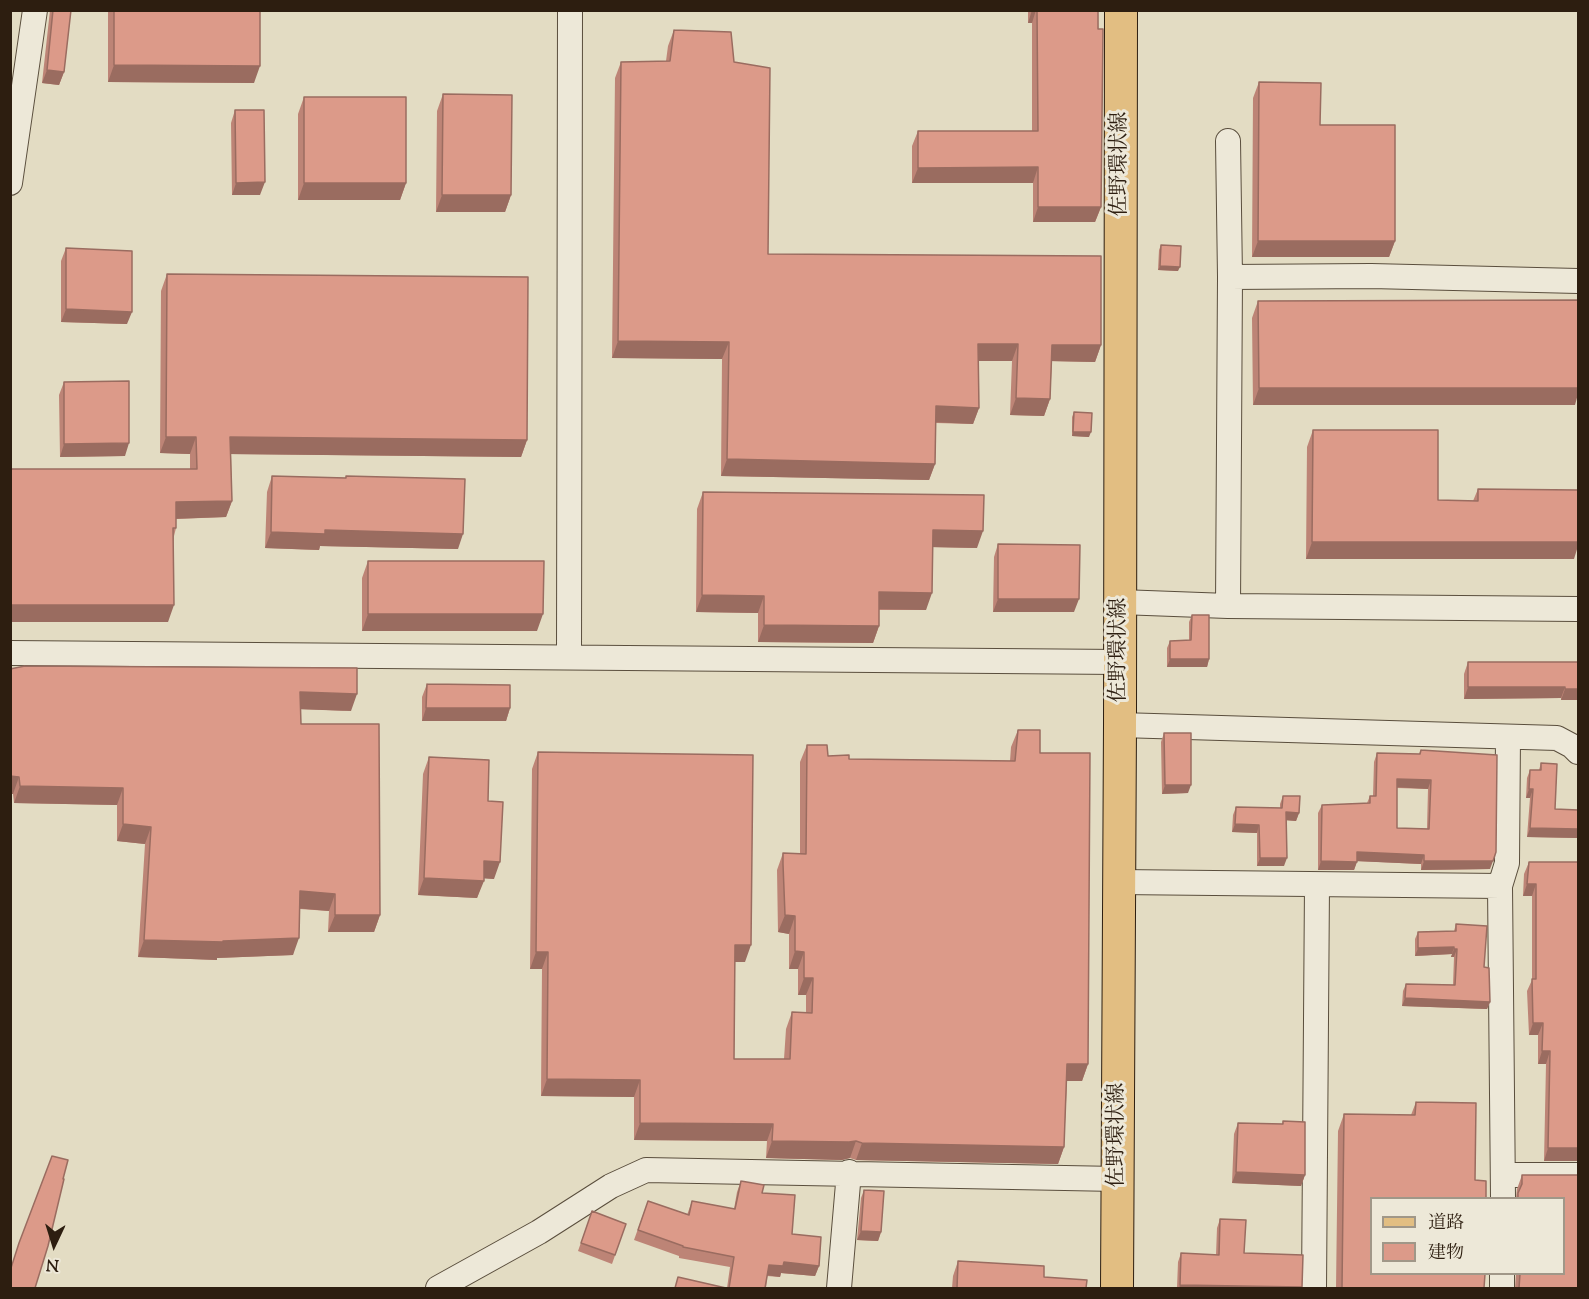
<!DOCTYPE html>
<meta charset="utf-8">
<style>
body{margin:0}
#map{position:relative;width:1589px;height:1299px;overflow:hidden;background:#e3dcc3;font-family:"Sorts Mill Goudy","Noto Serif JP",serif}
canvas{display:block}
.frame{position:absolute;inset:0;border:12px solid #2d1e10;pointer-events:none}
.legend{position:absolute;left:1370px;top:1197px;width:195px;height:78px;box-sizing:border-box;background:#ede8d8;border:2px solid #a09788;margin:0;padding:8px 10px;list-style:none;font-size:18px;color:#2d1e10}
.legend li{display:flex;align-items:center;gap:12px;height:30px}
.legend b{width:30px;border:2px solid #a09788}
.north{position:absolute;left:24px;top:1215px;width:60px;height:60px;-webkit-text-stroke:4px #ede8d8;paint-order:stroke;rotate:184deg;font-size:16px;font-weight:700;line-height:24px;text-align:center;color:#2d1e10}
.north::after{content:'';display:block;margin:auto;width:21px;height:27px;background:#2d1e10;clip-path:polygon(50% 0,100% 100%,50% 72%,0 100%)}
</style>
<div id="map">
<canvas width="1589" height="1299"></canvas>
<div class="frame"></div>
<ul class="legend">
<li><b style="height:8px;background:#e2be82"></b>道路</li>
<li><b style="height:16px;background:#dc9a89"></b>建物</li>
</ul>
<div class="north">N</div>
</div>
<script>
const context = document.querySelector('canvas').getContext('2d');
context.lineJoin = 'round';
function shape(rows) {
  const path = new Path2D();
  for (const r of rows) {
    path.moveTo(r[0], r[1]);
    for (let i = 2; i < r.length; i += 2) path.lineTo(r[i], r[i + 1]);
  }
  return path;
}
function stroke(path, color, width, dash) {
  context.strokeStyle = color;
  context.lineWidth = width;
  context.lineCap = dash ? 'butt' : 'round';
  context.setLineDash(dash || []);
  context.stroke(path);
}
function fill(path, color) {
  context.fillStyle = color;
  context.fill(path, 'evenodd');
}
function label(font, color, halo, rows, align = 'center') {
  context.font = font + ' "Sorts Mill Goudy","Noto Serif JP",serif';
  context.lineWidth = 6;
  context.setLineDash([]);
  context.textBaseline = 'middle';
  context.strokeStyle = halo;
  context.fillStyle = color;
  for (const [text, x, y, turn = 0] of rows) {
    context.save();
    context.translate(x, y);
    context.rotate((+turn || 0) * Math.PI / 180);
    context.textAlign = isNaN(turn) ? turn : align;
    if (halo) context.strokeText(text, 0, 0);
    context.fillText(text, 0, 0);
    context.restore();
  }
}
const minor = shape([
 [10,183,35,10],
 [1230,277,1371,276,1578,281],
 [1120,602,1228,606,1578,609],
 [1228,606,1230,277,1228,141],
 [10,653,1120,662],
 [569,657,570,10],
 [1120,725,1557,738,1572,746,1578,752],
 [1119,882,1500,886],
 [1503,1175,1578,1175],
 [1503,1198,1500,886,1507,863,1508,737],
 [438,1288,539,1232,611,1186,646,1170,1117,1179],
 [839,1288,849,1172],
 [1314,1288,1317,885],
 [1502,1288,1502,1274]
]);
const major = shape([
 [1117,1288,1120,725,1121,10]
]);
stroke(minor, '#5a4e3d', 26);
stroke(major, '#2d1e10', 34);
stroke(minor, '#ede8d8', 24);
stroke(major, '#e2be82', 32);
fill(shape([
 [50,10,71,10,64,72,59,85,42,83],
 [108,10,260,10,254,83,108,82],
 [1028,10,1098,10,1101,207,1095,222,1033,222,1033,183,912,183,912,146,918,131,1032,131,1032,23,1028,23],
 [674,30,734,62,768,254,1101,345,1095,362,1052,361,1050,399,1044,416,1010,415,1012,361,978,361,979,408,973,424,936,423,935,464,929,480,721,476,722,359,612,358,615,78,621,62,666,61,668,46],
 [1259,82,1320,125,1395,241,1389,257,1252,257,1253,98],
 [443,94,511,195,505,212,436,212,437,111],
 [304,97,406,183,400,200,298,200,298,114],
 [235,110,260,195,232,195,231,123],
 [1161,245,1178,271,1158,270,1159,250],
 [66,248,127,324,61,322,61,261],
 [167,274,527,440,521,457,231,454,232,501,226,517,176,519,176,528,174,536,168,622,10,622,190,469,190,454,160,453,161,291],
 [1258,301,1575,405,1253,405,1252,318],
 [64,382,125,456,60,457,59,395],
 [1074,412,1089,437,1072,436,1072,417],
 [1313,430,1438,500,1473,501,1478,489,1574,559,1306,559,1307,447],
 [272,476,346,478,346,476,458,549,320,546,319,550,265,548,267,492],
 [703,492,977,548,933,547,926,610,879,610,879,626,873,643,758,642,758,613,696,612,697,509],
 [998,544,1074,612,993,612,994,557],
 [368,561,537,631,362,631,362,578],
 [1192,615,1209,659,1207,667,1167,667,1167,648,1170,641,1189,641,1189,622],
 [1468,662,1578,662,1578,700,1561,700,1561,698,1464,699,1464,674],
 [10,669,351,711,301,709,301,724,380,915,374,932,328,932,329,911,300,909,293,955,217,958,217,960,138,957,145,844,117,841,117,805,14,803,13,794,10,794],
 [427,684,510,708,506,721,422,721,422,697],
 [1018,730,1040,753,1088,1064,1082,1081,1067,1081,1064,1147,1058,1164,856,1160,850,1158,842,1160,766,1158,767,1141,634,1140,634,1097,541,1096,542,969,530,969,532,769,538,752,745,962,735,962,734,1059,784,1059,786,1029,792,1012,806,1013,806,995,798,995,798,969,789,969,789,934,778,932,777,870,783,853,800,854,800,762,807,745,828,756,849,759,1010,761,1011,747],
 [1164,733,1188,793,1162,794,1161,742],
 [1421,750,1490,869,1421,870,1421,864,1357,861,1354,870,1318,870,1318,813,1322,805,1367,803,1370,796,1373,796,1374,762,1377,753,1419,754],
 [1397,788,1428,789,1427,829,1397,828],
 [429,757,488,801,494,879,484,878,477,898,418,895,423,774],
 [1541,763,1555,809,1578,810,1578,838,1527,837,1530,798,1526,798,1527,778,1530,770,1539,770],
 [1283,796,1299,813,1296,821,1286,820,1284,866,1257,866,1257,833,1232,832,1233,815,1236,807,1280,808,1280,804],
 [1529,862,1578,862,1578,1161,1544,1161,1546,1064,1538,1064,1538,1035,1529,1035,1527,991,1532,980,1532,896,1523,896,1524,874],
 [1456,924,1484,967,1490,1002,1487,1009,1402,1006,1403,991,1406,984,1453,985,1454,957,1451,957,1452,954,1415,956,1415,939,1418,932,1454,931],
 [1416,1102,1484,1288,1336,1288,1338,1131,1344,1114,1411,1115],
 [1283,1121,1305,1175,1301,1186,1232,1183,1234,1134,1238,1123,1282,1124],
 [1522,1175,1578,1175,1578,1288,1515,1288,1516,1274,1563,1274,1563,1198,1516,1198,1517,1189],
 [741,1181,762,1193,792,1234,819,1266,815,1276,781,1273,780,1277,767,1276,766,1288,727,1288,730,1267,679,1258,679,1256,634,1240,648,1201,687,1215,692,1201,734,1209,737,1192],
 [864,1190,881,1232,878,1241,857,1240,861,1198],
 [592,1211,626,1224,612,1264,578,1251],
 [1220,1219,1244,1253,1302,1287,1302,1288,1177,1288,1178,1262,1181,1253,1216,1255,1217,1228],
 [958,1261,1044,1277,1086,1288,952,1288,953,1276]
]), '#bd8476');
fill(shape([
 [605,10,814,10,605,12],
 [1032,10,1036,10,1032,23,1028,23],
 [114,65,260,66,254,83,108,82],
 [47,70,64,72,59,85,42,83],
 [1038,167,1033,183,912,183,918,168],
 [265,182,260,195,232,195,236,183],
 [304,183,406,183,400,200,298,200],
 [442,195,511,195,505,212,436,212],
 [1038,207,1101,207,1095,222,1033,222],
 [1258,241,1395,241,1389,257,1252,257],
 [1160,266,1180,267,1178,271,1158,270],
 [66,309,132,312,127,324,61,322],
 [618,341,729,342,722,359,612,358],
 [978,344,1018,344,1012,361,972,361],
 [1052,345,1101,345,1095,362,1046,361],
 [1259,388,1578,388,1578,394,1575,405,1253,405],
 [1016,398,1050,399,1044,416,1010,415],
 [936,406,979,408,973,424,930,422],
 [1073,432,1091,432,1089,437,1072,436],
 [166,437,196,437,190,454,160,453],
 [230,437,527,440,521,457,224,454],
 [129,443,125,456,60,457,64,444],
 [727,459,935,464,929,480,721,476],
 [232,501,226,517,170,519,176,502],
 [325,530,463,534,458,549,320,546,319,550,265,548,271,532],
 [933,530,983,531,977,548,927,547],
 [1312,542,1578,542,1578,546,1574,559,1306,559],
 [879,592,932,593,926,610,873,609],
 [702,595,764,596,758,613,696,612],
 [998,599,1079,599,1074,612,993,612],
 [10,605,174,605,168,622,10,622],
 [368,614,543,614,537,631,362,631],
 [764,625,879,626,873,643,758,642],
 [1170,659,1209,659,1207,667,1167,667],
 [1468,687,1565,687,1561,698,1464,699],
 [1565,689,1578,689,1578,700,1561,700],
 [300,692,357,694,351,711,294,709],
 [426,708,510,708,506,721,422,721],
 [10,776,19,777,13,794,10,794],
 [1397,779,1431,780,1428,789,1393,787],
 [1165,785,1191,785,1188,793,1162,794],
 [20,786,123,788,117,805,14,803],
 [1529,789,1533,789,1530,798,1526,798],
 [1286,812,1299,813,1296,821,1283,820],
 [123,824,151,827,145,844,117,841],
 [1235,824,1259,825,1257,833,1232,832],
 [1530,828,1578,829,1578,838,1527,837],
 [1357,852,1424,855,1421,864,1354,861],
 [1260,858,1287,858,1284,866,1257,866],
 [484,861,500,862,494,879,478,878],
 [1321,861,1357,862,1354,870,1318,870],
 [1424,861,1493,861,1490,869,1421,870],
 [424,878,484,881,477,898,418,895],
 [1527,884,1536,884,1532,896,1523,896],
 [300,891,335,894,329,911,294,908],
 [335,915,380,915,374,932,328,932],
 [785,915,795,916,789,934,778,932],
 [299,938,293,955,217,958,217,960,138,957,144,940,223,941],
 [735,945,751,945,745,962,729,962],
 [1454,947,1452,954,1415,956,1418,948],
 [1454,949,1457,949,1454,957,1451,957],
 [795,951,804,952,798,969,789,969],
 [536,952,548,952,542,969,530,969],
 [804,978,813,978,806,995,798,995],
 [1405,998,1490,1002,1487,1009,1402,1006],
 [1533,1023,1543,1023,1538,1035,1529,1035],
 [1542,1051,1550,1051,1546,1064,1538,1064],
 [1067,1064,1088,1064,1082,1081,1061,1081],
 [547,1079,640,1080,634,1097,541,1096],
 [640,1123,773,1124,767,1141,634,1140],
 [772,1141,856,1141,850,1158,842,1160,766,1158],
 [862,1143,1064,1147,1058,1164,856,1160],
 [1548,1148,1578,1148,1578,1161,1544,1161],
 [1236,1172,1305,1175,1301,1186,1232,1183],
 [861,1231,881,1232,878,1241,857,1240],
 [784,1262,819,1266,815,1276,781,1273,780,1277,765,1275,769,1265],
 [1180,1285,1302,1287,1302,1288,1179,1288]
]), '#9a6c60');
const building = shape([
 [53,10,71,10,64,72,47,70,53,10],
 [114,10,260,10,260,66,114,65,114,10],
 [1037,10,1098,10,1098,29,1103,29,1101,207,1038,207,1038,167,918,168,918,131,1038,131,1037,10],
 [674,30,731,32,734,62,770,68,768,254,1101,256,1101,345,1052,345,1050,399,1016,398,1018,344,978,344,979,408,936,406,935,464,727,459,729,342,618,341,621,62,670,61,674,30],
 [1259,82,1321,83,1320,125,1395,125,1395,241,1258,241,1259,82],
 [443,94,512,95,511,195,442,195,443,94],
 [304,97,406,97,406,183,304,183,304,97],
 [235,110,264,110,265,182,236,183,235,110],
 [1161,245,1181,246,1180,267,1160,266,1161,245],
 [66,248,132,251,132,312,66,309,66,248],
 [167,274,528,277,527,440,230,437,232,501,176,502,176,528,173,528,174,605,10,605,10,469,197,469,196,437,166,437,167,274],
 [1578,300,1578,388,1259,388,1258,301,1578,300],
 [129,381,129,443,64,444,64,382,129,381],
 [1074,412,1092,413,1091,432,1073,432,1074,412],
 [1313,430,1438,430,1438,500,1478,501,1478,489,1578,490,1578,542,1312,542,1313,430],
 [272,476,346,478,346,476,465,479,463,534,325,530,325,534,271,532,272,476],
 [703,492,984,495,983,531,933,530,932,593,879,592,879,626,764,625,764,596,702,595,703,492],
 [998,544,1080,545,1079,599,998,599,998,544],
 [368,561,544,561,543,614,368,614,368,561],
 [1192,615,1209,615,1209,659,1170,659,1170,641,1191,640,1192,615],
 [1468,662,1578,662,1578,689,1565,689,1565,687,1468,687,1468,662],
 [25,666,357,668,357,694,300,692,301,724,379,724,380,915,335,915,335,894,300,891,299,938,223,941,223,942,144,940,151,827,123,824,123,788,20,786,19,777,10,776,10,669,25,666],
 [427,684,510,685,510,708,426,708,427,684],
 [1018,730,1040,730,1040,753,1090,753,1088,1064,1067,1064,1064,1147,862,1143,856,1141,849,1142,772,1141,773,1124,640,1123,640,1080,547,1079,548,952,536,952,538,752,753,755,751,945,735,945,734,1059,790,1059,792,1012,812,1013,813,978,804,978,804,952,795,951,795,916,785,915,783,864,783,853,806,854,807,745,827,745,828,756,849,755,849,759,1015,761,1018,730],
 [1164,733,1191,733,1191,785,1165,785,1164,733],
 [1421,750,1497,755,1496,852,1493,861,1424,861,1424,855,1357,852,1357,862,1321,861,1322,805,1370,803,1370,796,1376,796,1377,753,1420,754,1421,750],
 [1397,779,1431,780,1429,829,1397,828,1397,779],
 [429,757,489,760,488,801,503,802,500,862,484,861,484,881,424,878,429,757],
 [1541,763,1557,764,1555,809,1578,810,1578,829,1530,828,1533,789,1529,789,1530,770,1541,770,1541,763],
 [1283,796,1300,796,1299,813,1286,812,1287,858,1260,858,1259,825,1235,824,1236,807,1282,808,1283,796],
 [1529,862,1578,862,1578,1148,1548,1148,1550,1051,1542,1051,1543,1023,1533,1023,1532,979,1536,979,1536,884,1527,884,1529,862],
 [1456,924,1487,926,1484,967,1489,968,1490,1002,1405,998,1406,984,1455,985,1457,949,1454,949,1454,947,1418,948,1418,932,1456,931,1456,924],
 [1416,1102,1476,1103,1475,1180,1486,1181,1486,1198,1371,1198,1371,1274,1485,1274,1484,1288,1342,1288,1344,1114,1415,1115,1416,1102],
 [1283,1121,1305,1122,1305,1175,1236,1172,1238,1123,1283,1124,1283,1121],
 [52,1156,68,1160,63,1179,64,1179,48,1246,35,1288,10,1288,10,1271,19,1243,52,1156],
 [1522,1175,1578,1175,1578,1288,1519,1288,1520,1274,1563,1274,1563,1198,1518,1198,1518,1193,1522,1184,1522,1175],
 [741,1181,764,1185,762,1193,795,1195,792,1234,821,1237,819,1266,784,1262,783,1266,769,1265,765,1288,729,1288,734,1257,683,1247,683,1246,638,1230,648,1201,689,1215,692,1201,735,1209,741,1181],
 [864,1190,884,1191,881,1232,861,1231,864,1190],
 [592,1211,626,1224,615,1255,581,1243,592,1211],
 [1220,1219,1246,1220,1244,1253,1303,1255,1302,1287,1180,1285,1181,1253,1219,1255,1220,1219],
 [958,1261,1044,1266,1044,1277,1087,1280,1086,1288,957,1288,958,1261],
 [678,1277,726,1288,675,1288,678,1277]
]);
fill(building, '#dc9a89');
stroke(building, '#9a6c60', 1.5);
label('21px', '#2d1e10', '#ede8d8', [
 ["佐野環状線",1121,164,-90],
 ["佐野環状線",1120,650,-90],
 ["佐野環状線",1118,1135,-90]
]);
</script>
